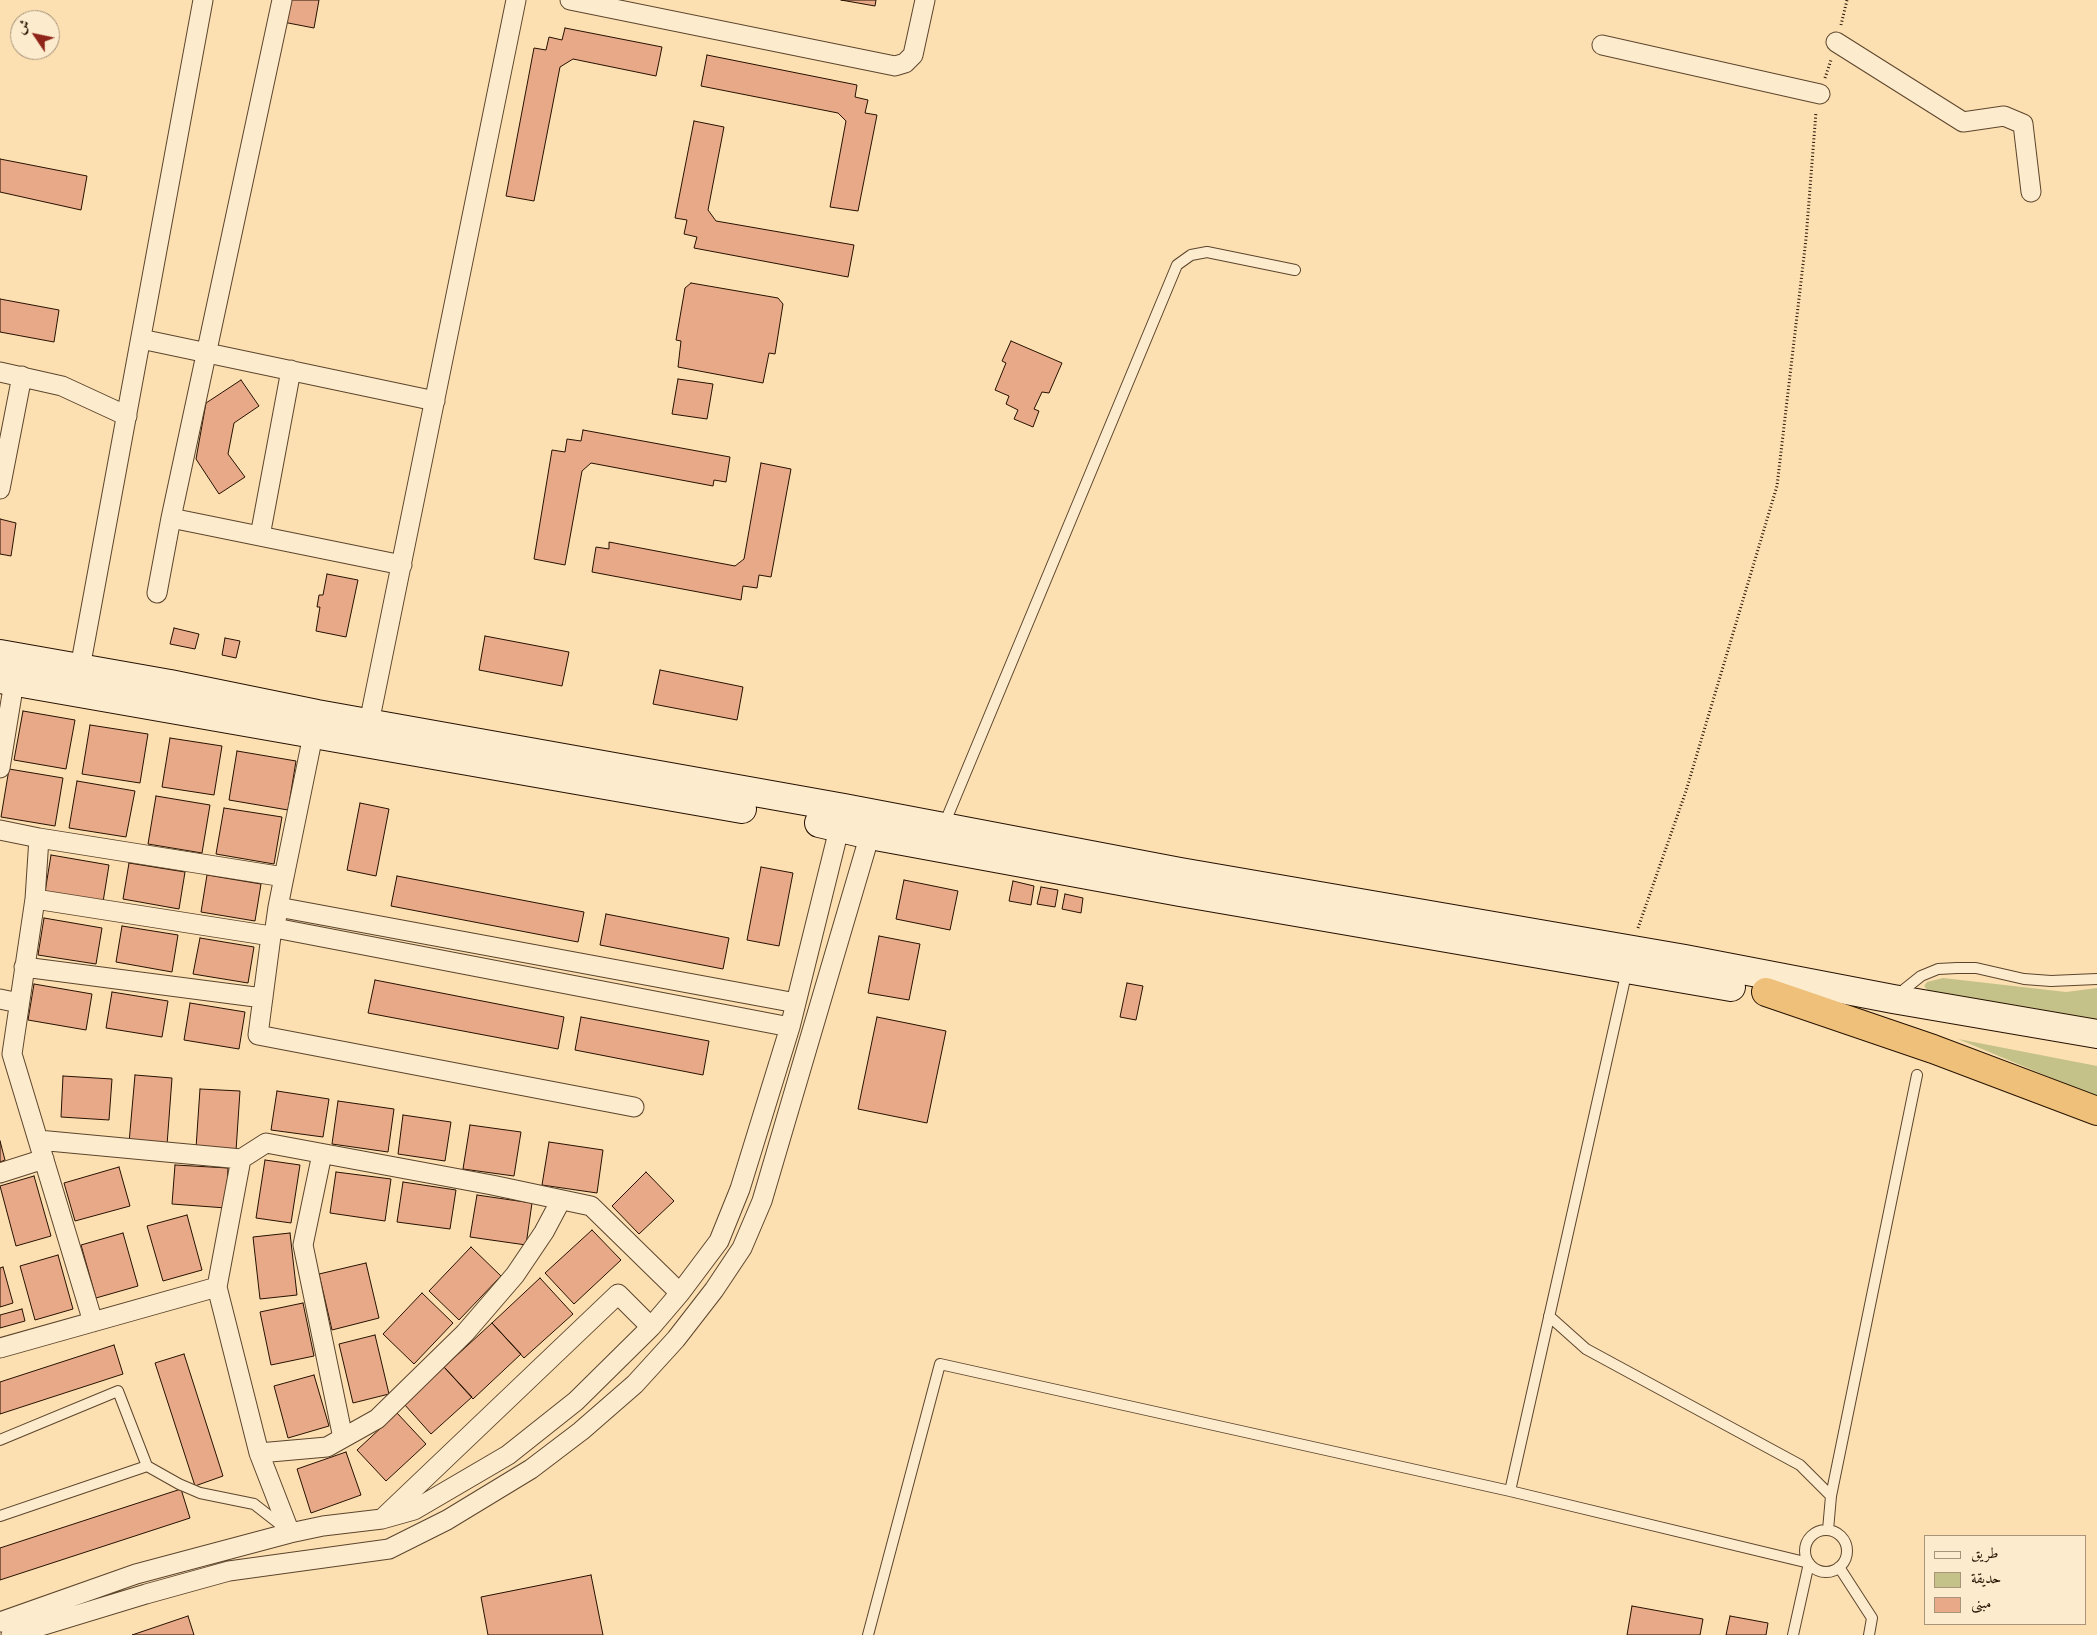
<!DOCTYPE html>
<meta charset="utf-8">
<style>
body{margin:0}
#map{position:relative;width:2097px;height:1635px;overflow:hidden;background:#fce0b2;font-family:"IM FELL DW Pica",Amiri,serif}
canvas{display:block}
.legend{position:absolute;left:1924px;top:1535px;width:162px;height:90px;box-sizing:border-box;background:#fdebcd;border:1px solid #a7947b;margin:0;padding:6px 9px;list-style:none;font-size:15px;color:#261100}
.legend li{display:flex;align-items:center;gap:10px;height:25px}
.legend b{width:25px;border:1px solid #a7947b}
.north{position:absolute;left:10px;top:10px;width:50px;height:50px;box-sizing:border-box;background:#fdebcd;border:1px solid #a7947b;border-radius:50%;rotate:304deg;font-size:14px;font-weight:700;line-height:20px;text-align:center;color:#261100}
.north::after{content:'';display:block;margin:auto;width:18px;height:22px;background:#8f2418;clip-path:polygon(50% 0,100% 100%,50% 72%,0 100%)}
</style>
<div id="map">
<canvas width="2097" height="1635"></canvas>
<ul class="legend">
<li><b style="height:6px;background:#fdebcd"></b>طريق</li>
<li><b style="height:14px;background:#c4c189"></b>حديقة</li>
<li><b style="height:14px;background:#e7a987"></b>مبنى</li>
</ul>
<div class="north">ش</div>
</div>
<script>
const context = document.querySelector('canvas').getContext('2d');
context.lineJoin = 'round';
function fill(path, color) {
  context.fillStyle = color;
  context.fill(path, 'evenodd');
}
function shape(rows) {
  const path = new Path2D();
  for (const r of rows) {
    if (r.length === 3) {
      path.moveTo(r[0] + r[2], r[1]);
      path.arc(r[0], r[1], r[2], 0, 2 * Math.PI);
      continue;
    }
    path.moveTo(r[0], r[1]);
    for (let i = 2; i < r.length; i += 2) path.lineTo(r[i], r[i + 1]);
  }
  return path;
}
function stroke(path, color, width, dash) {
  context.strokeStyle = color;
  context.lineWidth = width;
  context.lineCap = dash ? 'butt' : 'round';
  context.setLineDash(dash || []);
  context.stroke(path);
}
fill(shape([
 [1943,978,2066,992,2097,988,2097,1020,1929,992,1924,986,1927,982],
 [1958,1039,2097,1066,2097,1097]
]), '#c4c189');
const building = shape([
 [287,0,319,0,314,28,283,22,287,0],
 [841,0,876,0,875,6,841,0],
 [565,28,662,47,656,76,573,59,560,67,534,201,506,196,534,48,546,50,549,37,562,40,565,28],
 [707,55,857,85,855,97,868,100,865,113,877,115,858,211,830,207,846,121,838,113,701,86,707,55],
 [694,121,724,127,708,210,716,221,854,245,848,277,694,248,697,237,684,234,687,220,675,218,694,121],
 [0,159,87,176,81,210,0,192,0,159],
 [691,283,778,298,783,304,775,354,769,353,763,383,678,367,681,341,676,340,685,288,691,283],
 [0,299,59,310,54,342,0,332,0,299],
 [1011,341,1062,363,1049,393,1042,392,1034,409,1039,411,1033,427,1014,419,1018,410,1006,404,1009,396,995,390,1006,363,1002,361,1011,341],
 [678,379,713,384,707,419,672,414,678,379],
 [241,380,259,406,234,423,228,454,245,477,219,494,196,459,206,403,241,380],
 [583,430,730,457,726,482,714,480,713,486,591,463,582,471,565,565,534,559,552,450,565,452,567,439,581,441,583,430],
 [761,463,791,469,771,577,759,575,757,588,743,586,741,600,592,572,596,547,609,549,609,542,735,566,744,559,761,463],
 [0,519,16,523,11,556,0,554,0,519],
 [327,574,358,580,346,637,316,631,320,607,317,607,319,595,323,595,327,574],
 [174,628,199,634,195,649,170,644,174,628],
 [485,636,569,652,562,686,479,670,485,636],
 [225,638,240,641,236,658,222,655,225,638],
 [660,670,743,687,737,720,653,704,660,670],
 [23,711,75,720,66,769,14,760,23,711],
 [90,725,148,734,140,783,82,774,90,725],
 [170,738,222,746,214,795,162,787,170,738],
 [237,751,296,761,288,810,229,800,237,751],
 [9,769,63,778,55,826,1,817,9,769],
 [77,781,135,791,126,837,69,828,77,781],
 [156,796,210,805,202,853,148,844,156,796],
 [360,803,389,809,376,876,347,870,360,803],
 [224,808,282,817,274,864,216,854,224,808],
 [51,855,109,865,103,902,45,892,51,855],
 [129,863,185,872,179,909,123,899,129,863],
 [761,867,793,873,779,946,747,940,761,867],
 [207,875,261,884,255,921,201,912,207,875],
 [397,876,584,912,578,942,391,906,397,876],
 [904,880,958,891,950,930,896,919,904,880],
 [1013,881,1034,886,1031,905,1009,901,1013,881],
 [1041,887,1058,890,1055,907,1037,904,1041,887],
 [1065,894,1083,898,1081,913,1062,909,1065,894],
 [606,914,729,938,723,969,600,945,606,914],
 [44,918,102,928,96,964,38,955,44,918],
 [122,926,178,935,172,972,116,962,122,926],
 [879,936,920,944,909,1000,868,993,879,936],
 [200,938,254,947,248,983,193,974,200,938],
 [375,980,564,1017,558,1049,368,1013,375,980],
 [1127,983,1143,986,1136,1020,1120,1017,1127,983],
 [34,984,92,994,86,1030,28,1020,34,984],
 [112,992,168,1001,162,1037,106,1028,112,992],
 [190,1003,245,1012,239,1049,184,1040,190,1003],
 [581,1017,709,1041,703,1075,575,1050,581,1017],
 [877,1017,946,1031,927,1123,858,1109,877,1017],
 [135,1075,172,1078,167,1145,129,1143,135,1075],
 [63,1076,112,1079,109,1120,61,1117,63,1076],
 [200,1089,240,1091,236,1151,196,1148,200,1089],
 [277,1091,329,1099,323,1137,271,1130,277,1091],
 [338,1101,394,1109,388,1152,332,1144,338,1101],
 [403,1115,451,1122,445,1161,398,1154,403,1115],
 [470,1125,521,1132,514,1176,463,1169,470,1125],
 [0,1141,5,1160,0,1162,0,1141],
 [549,1142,603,1150,597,1193,542,1185,549,1142],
 [265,1160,300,1165,291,1223,256,1218,265,1160],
 [175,1165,228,1168,226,1208,172,1204,175,1165],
 [119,1167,130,1206,75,1221,64,1183,119,1167],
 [336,1172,391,1179,385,1221,330,1213,336,1172],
 [646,1172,674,1201,639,1234,612,1206,646,1172],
 [34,1176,51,1236,16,1246,0,1186,34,1176],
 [403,1182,456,1190,450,1229,397,1222,403,1182],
 [477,1195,532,1203,526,1245,470,1237,477,1195],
 [187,1215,202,1270,163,1281,147,1226,187,1215],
 [592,1230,621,1260,574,1304,545,1273,592,1230],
 [123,1233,138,1286,96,1298,81,1245,123,1233],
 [290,1233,297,1295,260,1299,253,1237,290,1233],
 [471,1247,501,1276,459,1320,429,1291,471,1247],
 [58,1255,73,1309,35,1320,20,1266,58,1255],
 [366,1263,379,1318,332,1330,319,1274,366,1263],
 [3,1267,13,1303,0,1307,0,1268,3,1267],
 [540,1278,573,1314,524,1358,492,1323,540,1278],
 [422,1293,453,1323,414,1364,383,1334,422,1293],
 [303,1303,314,1356,271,1365,260,1312,303,1303],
 [22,1309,25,1321,0,1328,0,1315,22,1309],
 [492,1323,521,1354,473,1399,444,1367,492,1323],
 [375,1335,389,1394,353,1403,339,1344,375,1335],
 [114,1345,123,1374,0,1414,0,1382,114,1345],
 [184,1354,223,1476,195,1486,155,1363,184,1354],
 [444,1367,472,1397,431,1434,404,1404,444,1367],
 [314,1375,329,1426,288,1438,274,1386,314,1375],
 [397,1413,426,1444,386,1481,357,1450,397,1413],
 [346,1452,361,1495,311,1513,297,1469,346,1452],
 [181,1489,190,1518,0,1580,0,1548,181,1489],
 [591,1575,603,1635,488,1635,481,1597,591,1575],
 [1632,1606,1703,1619,1700,1635,1627,1635,1632,1606],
 [188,1616,194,1635,132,1635,188,1616],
 [1730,1616,1768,1623,1766,1635,1726,1635,1730,1616]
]);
fill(building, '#e7a987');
stroke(building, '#261100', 1);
const lane = shape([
 [943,827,1177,265,1191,255,1207,252,1295,270],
 [1896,996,1921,976,1938,969,1957,968,1976,968,2024,979,2051,981,2097,979],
 [1549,1316,1586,1349,1800,1465,1831,1496],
 [0,1440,118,1391,147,1466,179,1484,200,1493,254,1504,286,1529],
 [1510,1491,1627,970],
 [0,1516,147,1466],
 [1828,1530,1831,1496,1917,1075],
 [1826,1551,21],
 [1839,1567,1872,1618,1869,1635],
 [868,1635,940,1364,1510,1491,1809,1563,1793,1635]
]);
const street = shape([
 [570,0,895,66,905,63,913,55,925,0],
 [1836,42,1963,122,2004,116,2023,124,2031,192],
 [1602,45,1820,94],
 [141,339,435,401],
 [0,372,62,386,127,416],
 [0,489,22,376],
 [171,518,402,565],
 [260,536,291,370],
 [157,593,171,518,282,0],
 [80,668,203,0],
 [369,723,516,0],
 [0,768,14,682],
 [0,830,39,838],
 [284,877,278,907,796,1003],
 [35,899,271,936],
 [278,907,275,928,790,1027],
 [275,928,271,936,258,1035,634,1107],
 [24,967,263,998],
 [0,999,19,1003],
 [38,1140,241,1159],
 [322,1154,303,1245,343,1438],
 [0,1173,44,1159],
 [217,1287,241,1159,266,1143,492,1185,591,1206,680,1293],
 [93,1322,12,1054,35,899,39,838,284,877,313,735],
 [0,1348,217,1287,259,1453,290,1533],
 [259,1453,327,1447,377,1419,465,1333,515,1275,544,1232,561,1200],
 [384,1517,618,1294,651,1327],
 [0,1622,136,1574,290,1533,323,1526,382,1519,414,1510,508,1455,576,1401,651,1327,680,1293,719,1241,740,1189,790,1027,842,817],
 [11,1635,146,1594,229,1571,389,1549,447,1520,531,1469,581,1431,635,1384,676,1339,714,1290,742,1248,762,1201,873,824]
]);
const secondary = shape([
 [0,654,170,684,317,714,844,808,1180,872,1685,959,1893,999,2097,1034],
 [0,679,742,809],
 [819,823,870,835,1180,892,1731,987]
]);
const highway = shape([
 [1766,992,1933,1049,2097,1111]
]);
stroke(lane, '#5c452c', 12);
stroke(street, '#5c452c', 21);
stroke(secondary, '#261100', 30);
stroke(highway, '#261100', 30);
stroke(shape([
 [1841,25,1847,0],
 [1825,78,1831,60],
 [1638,928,1686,791,1777,486,1806,239,1816,112]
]), '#261100', 3, [1, 2.5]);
stroke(lane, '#fdebcd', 10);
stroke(street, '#fdebcd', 19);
stroke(secondary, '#fdebcd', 28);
stroke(highway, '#eec079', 28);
</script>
